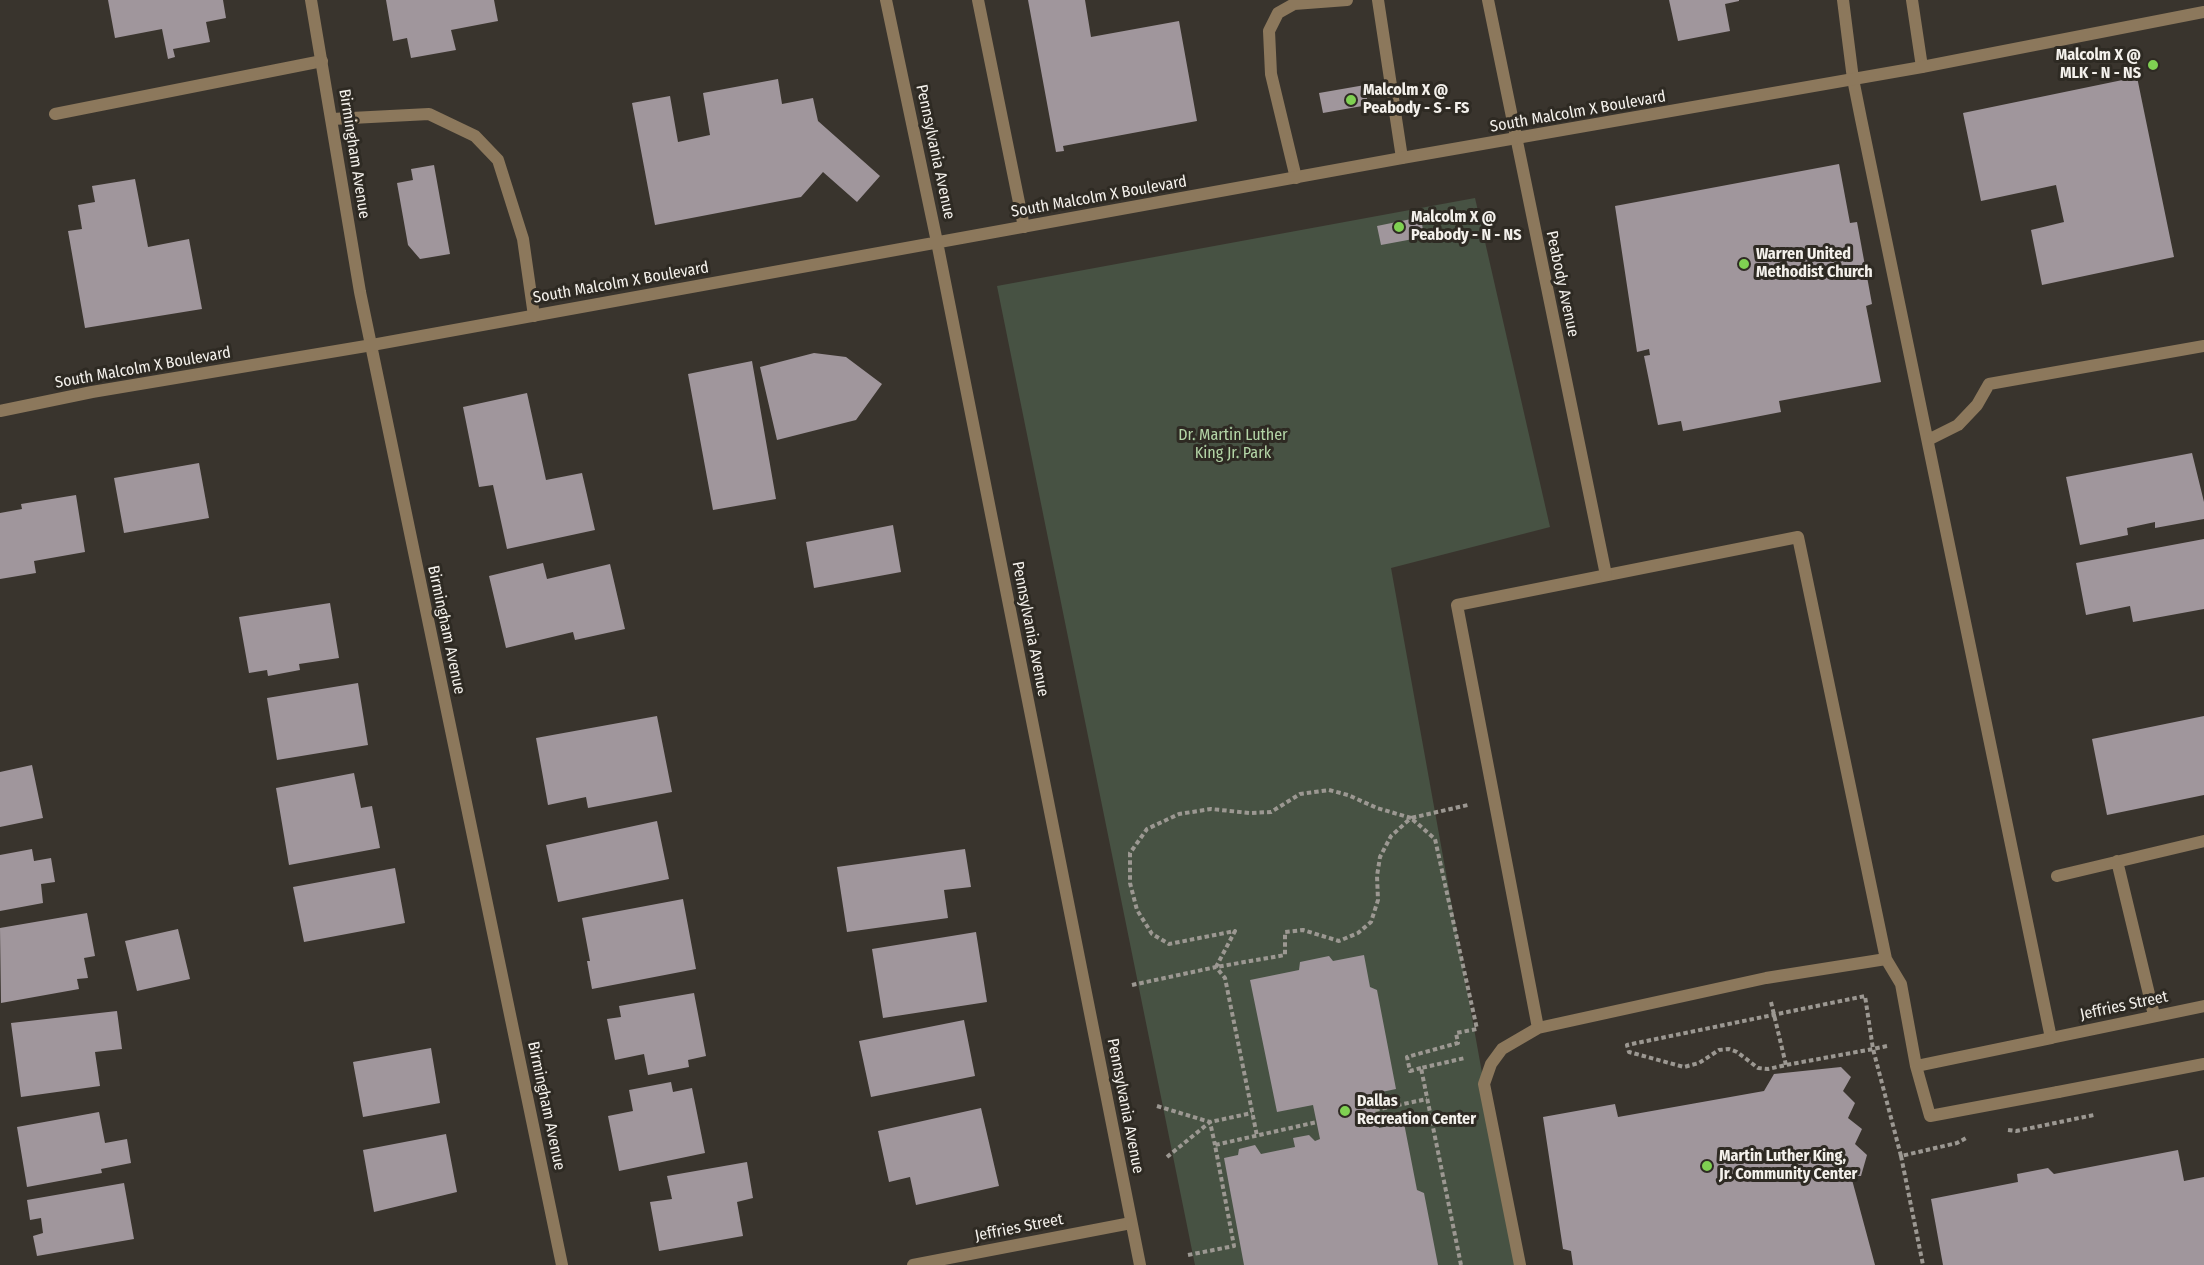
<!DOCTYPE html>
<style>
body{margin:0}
canvas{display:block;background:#39342d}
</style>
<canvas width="2204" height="1265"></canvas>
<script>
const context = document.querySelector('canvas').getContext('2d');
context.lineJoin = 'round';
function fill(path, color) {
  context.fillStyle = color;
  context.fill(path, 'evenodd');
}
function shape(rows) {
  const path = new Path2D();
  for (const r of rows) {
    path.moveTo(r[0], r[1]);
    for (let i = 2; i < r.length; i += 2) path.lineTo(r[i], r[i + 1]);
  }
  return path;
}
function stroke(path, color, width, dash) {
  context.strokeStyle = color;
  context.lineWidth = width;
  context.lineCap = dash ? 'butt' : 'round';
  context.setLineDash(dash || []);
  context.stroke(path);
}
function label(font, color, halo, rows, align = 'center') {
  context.font = font + ' "Fira Sans Condensed",sans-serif';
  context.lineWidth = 6;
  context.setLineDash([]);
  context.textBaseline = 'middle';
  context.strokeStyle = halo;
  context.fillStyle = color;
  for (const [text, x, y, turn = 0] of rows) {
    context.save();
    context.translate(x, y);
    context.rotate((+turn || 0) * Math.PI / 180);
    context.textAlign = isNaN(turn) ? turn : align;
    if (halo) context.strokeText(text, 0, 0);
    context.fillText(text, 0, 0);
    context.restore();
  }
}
fill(shape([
 [1475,198,1550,527,1391,568,1484,1084,1519,1265,1195,1265,997,286]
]), '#475243');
fill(shape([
 [108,0,223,0,226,18,206,22,210,42,173,49,175,57,168,59,162,29,115,38],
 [386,0,494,0,498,21,451,30,456,50,411,58,407,38,393,41],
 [1028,0,1085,0,1091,37,1179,21,1197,121,1063,146,1064,151,1056,152],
 [1669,0,1739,0,1739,1,1725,4,1730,31,1678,41],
 [2137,77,2174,257,2042,285,2031,230,2064,222,2056,185,1981,201,1963,113],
 [778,79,782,104,813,98,818,121,880,176,857,202,823,172,801,197,655,225,632,103,670,96,678,142,710,135,703,93],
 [1365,85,1368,105,1323,113,1319,93],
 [1839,164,1850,223,1857,222,1872,304,1866,306,1881,382,1779,401,1781,412,1683,431,1681,421,1658,425,1644,356,1650,355,1649,349,1637,352,1615,206],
 [434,165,450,254,420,259,408,245,397,183,413,180,411,169],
 [135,179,148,247,189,239,202,309,85,328,68,231,82,229,78,205,95,202,92,186],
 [1421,217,1424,237,1381,245,1377,226],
 [814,353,846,357,882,384,856,420,777,440,760,367],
 [752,361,776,499,713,510,688,374],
 [527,393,546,480,582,473,595,530,507,549,493,485,479,487,463,407],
 [2192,453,2204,502,2204,519,2155,528,2155,522,2127,528,2128,535,2080,545,2066,477],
 [199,463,209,518,124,533,114,478],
 [76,495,85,552,34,561,36,573,0,579,0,513,22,509,21,504],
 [893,525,901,572,814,588,806,542],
 [2204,539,2204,609,2133,622,2130,606,2086,615,2076,563],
 [543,563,547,579,610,564,625,629,575,640,573,632,506,648,489,576],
 [330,603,339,658,299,664,300,670,268,676,267,670,249,673,239,617],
 [358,683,368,745,277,760,267,698],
 [657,716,672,792,588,808,586,797,548,805,536,738],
 [2204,716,2204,795,2107,815,2092,739],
 [32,765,43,818,0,827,0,772],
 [354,773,361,808,372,806,380,848,289,865,276,788],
 [657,821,669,879,558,902,546,845],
 [32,849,34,861,51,858,55,882,41,884,43,903,0,911,0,855],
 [965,849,971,887,944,890,948,918,847,932,837,867],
 [395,868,405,923,304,942,293,887],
 [683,899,696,969,592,989,587,961,590,961,582,918],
 [87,913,95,956,84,958,88,978,77,979,79,989,1,1003,0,928],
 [178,929,190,979,137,991,125,941],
 [976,932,987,1002,883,1018,872,949],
 [1364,955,1370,987,1377,990,1396,1089,1372,1094,1379,1128,1404,1123,1417,1190,1424,1193,1438,1265,1244,1265,1224,1158,1238,1155,1239,1149,1255,1145,1261,1154,1295,1147,1293,1138,1309,1135,1315,1141,1320,1139,1313,1105,1277,1112,1250,980,1299,970,1300,962,1329,956,1333,961],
 [694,993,706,1056,688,1060,689,1067,648,1075,644,1054,615,1060,607,1019,621,1017,619,1006],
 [117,1011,122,1049,95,1052,100,1086,21,1097,11,1023],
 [964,1020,975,1076,871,1097,859,1041],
 [431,1048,440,1103,363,1117,353,1062],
 [1841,1067,1851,1077,1843,1091,1855,1103,1848,1118,1862,1129,1855,1144,1867,1155,1861,1176,1851,1176,1875,1265,1573,1265,1571,1251,1563,1249,1543,1117,1615,1104,1618,1117,1764,1091,1774,1074],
 [671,1082,673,1092,692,1088,705,1153,619,1171,608,1116,633,1111,629,1090],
 [981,1108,999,1186,916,1205,910,1177,889,1182,878,1131],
 [99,1112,105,1143,127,1139,131,1163,101,1169,102,1173,27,1187,17,1127],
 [446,1134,457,1192,374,1212,363,1150],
 [2178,1150,2184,1181,2204,1177,2204,1265,1943,1265,1931,1199,2018,1182,2017,1174,2048,1168,2054,1174],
 [747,1162,753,1198,737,1202,743,1236,659,1251,650,1202,672,1199,667,1176],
 [124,1183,134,1239,37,1256,33,1236,43,1233,41,1218,30,1220,27,1200]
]), '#a0969c');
stroke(shape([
 [1329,790,1348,795,1377,808,1411,818,1391,836,1380,857,1377,876,1378,900,1371,922,1358,933,1339,941,1303,930,1285,932,1285,955,1216,967,1235,931,1169,944,1152,934,1137,910,1130,883,1130,853,1147,829,1179,814,1211,809,1250,813,1271,812,1300,794,1329,790],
 [1132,985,1216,967,1225,978,1257,1136],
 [1771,1002,1786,1065],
 [1887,1046,1873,1049,1786,1065,1768,1069,1758,1068,1737,1052,1729,1049,1719,1050,1699,1063,1684,1067,1629,1052,1627,1045,1865,996,1873,1049,1901,1156,1957,1143,1966,1138],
 [1421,1068,1410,1071,1407,1057,1458,1043,1456,1033,1477,1029,1435,839,1411,818,1468,805],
 [1157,1106,1210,1122,1252,1113],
 [1375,1110,1427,1099],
 [2008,1130,2016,1131,2094,1115],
 [1901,1156,1923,1265],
 [1167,1157,1210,1122,1215,1145],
 [1188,1255,1234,1246,1215,1145,1317,1122],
 [1461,1265,1421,1068,1465,1058]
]), '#9c9892', 4, [4.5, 3]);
stroke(shape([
 [978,0,1024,227],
 [1378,0,1402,158],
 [1843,0,1853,79,1861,119,2051,1038,1916,1066],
 [1912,0,1922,67],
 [55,114,322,61],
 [332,119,429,114,475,136,498,160,523,239,534,316],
 [1296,178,1271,74,1269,31,1278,13,1294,4,1347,0],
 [1928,440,1958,425,1977,405,1989,384,2204,346],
 [2117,861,2154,1015],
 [2057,876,2204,841],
 [1886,959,1766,978,1538,1028,1457,605,1798,537,1886,959,1901,984,1916,1066,1930,1116,2058,1092],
 [1520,1265,1484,1084,1491,1064,1502,1049,1538,1028]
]), '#8c785c', 12);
stroke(shape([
 [311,0,360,292,562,1265],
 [1488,0,1606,575],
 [2051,1038,2204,1006],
 [2058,1092,2204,1064],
 [913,1265,1131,1223]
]), '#8c785c', 12);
stroke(shape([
 [886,0,937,242,1140,1265],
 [0,411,92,392,372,345,1402,158,1922,67,2204,12]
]), '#8c785c', 12);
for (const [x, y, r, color] of [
 [2153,65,6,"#7fd052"],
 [1351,100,6,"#7fd052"],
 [1399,227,6,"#7fd052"],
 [1744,264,6,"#7fd052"],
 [1345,1111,6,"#7fd052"],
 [1707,1166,6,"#7fd052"]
]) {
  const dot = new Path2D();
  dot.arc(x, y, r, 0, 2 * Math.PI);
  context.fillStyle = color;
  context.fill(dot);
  stroke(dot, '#2e2a23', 2);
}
label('bold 16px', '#f4f1ec', '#2e2a23', [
 ["Malcolm X @",2141,56,"right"],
 ["MLK - N - NS",2141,74,"right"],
 ["Malcolm X @",1363,91],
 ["Peabody - S - FS",1363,109],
 ["Malcolm X @",1411,218],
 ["Peabody - N - NS",1411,236],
 ["Warren United",1756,255],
 ["Methodist Church",1756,273],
 ["Dallas",1357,1102],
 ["Recreation Center",1357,1120],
 ["Martin Luther King,",1719,1157],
 ["Jr. Community Center",1719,1175]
], 'left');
label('16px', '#f4f1ec', '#2e2a23', [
 ["South Malcolm X Boulevard",1578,112,-10],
 ["Pennsylvania Avenue",935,152,78],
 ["Birmingham Avenue",354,154,81],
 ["South Malcolm X Boulevard",1099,197,-10],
 ["South Malcolm X Boulevard",621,283,-10],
 ["Peabody Avenue",1562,284,78],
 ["South Malcolm X Boulevard",143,368,-10],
 ["Pennsylvania Avenue",1030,629,79],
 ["Birmingham Avenue",446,630,78],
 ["Jeffries Street",2124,1006,-12],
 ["Birmingham Avenue",546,1106,78],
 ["Pennsylvania Avenue",1125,1106,79],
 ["Jeffries Street",1019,1228,-11]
]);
label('16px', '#b4d6a7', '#2e2a23', [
 ["Dr. Martin Luther",1233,436],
 ["King Jr. Park",1233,454]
]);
</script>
